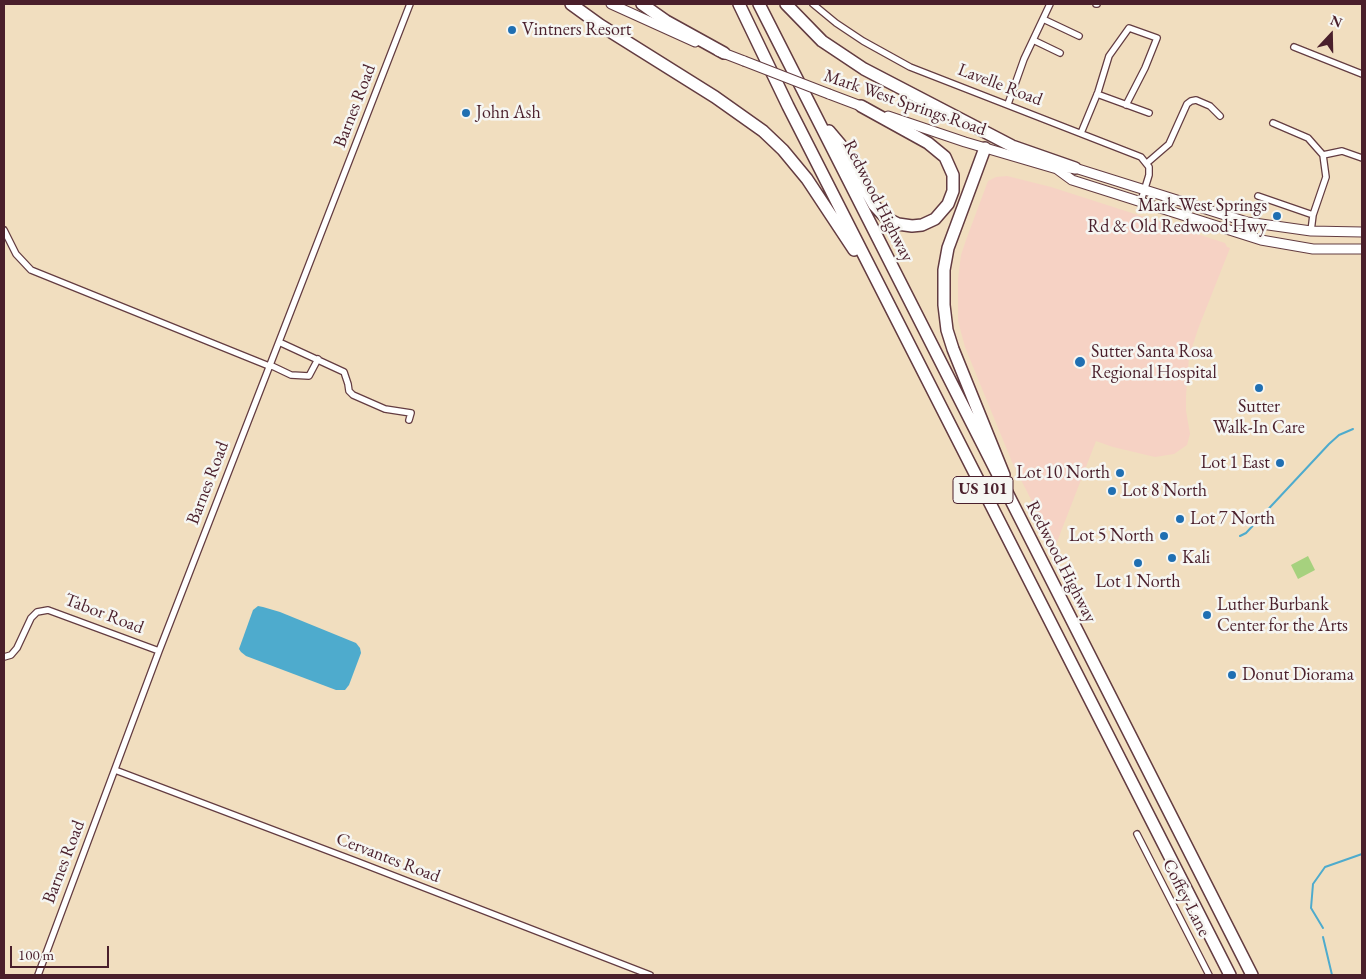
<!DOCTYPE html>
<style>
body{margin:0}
#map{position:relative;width:1366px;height:979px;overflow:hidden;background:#f1debf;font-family:"EB Garamond",serif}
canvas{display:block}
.frame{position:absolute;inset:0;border:5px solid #4a1f2b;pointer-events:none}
.north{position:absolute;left:1306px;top:10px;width:50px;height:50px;-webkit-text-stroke:4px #f6f6f2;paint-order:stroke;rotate:21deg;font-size:14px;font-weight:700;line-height:20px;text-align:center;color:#4a1f2b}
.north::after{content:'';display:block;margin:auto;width:18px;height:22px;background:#4a1f2b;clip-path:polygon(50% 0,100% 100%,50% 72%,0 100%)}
.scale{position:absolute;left:10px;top:946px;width:99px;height:22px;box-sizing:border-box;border:2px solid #4a1f2b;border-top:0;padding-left:6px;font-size:15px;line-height:18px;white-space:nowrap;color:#4a1f2b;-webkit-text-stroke:4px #f6f6f2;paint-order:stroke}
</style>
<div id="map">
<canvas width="1366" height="979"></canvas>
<div class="frame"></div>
<div class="north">N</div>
<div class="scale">100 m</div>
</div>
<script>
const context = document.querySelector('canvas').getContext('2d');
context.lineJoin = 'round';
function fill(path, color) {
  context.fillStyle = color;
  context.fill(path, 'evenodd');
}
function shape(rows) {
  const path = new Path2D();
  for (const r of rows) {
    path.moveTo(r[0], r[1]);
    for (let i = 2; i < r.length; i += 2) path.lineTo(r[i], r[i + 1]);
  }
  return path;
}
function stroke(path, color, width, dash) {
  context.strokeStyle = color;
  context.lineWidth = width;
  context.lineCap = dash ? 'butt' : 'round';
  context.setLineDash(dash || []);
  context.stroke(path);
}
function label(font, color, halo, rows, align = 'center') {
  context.font = font + ' "EB Garamond",serif';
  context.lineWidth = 5;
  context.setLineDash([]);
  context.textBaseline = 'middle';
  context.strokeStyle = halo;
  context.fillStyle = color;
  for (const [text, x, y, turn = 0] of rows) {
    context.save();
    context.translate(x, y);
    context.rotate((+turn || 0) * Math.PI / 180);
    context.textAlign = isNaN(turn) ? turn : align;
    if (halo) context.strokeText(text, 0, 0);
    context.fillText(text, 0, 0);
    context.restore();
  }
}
fill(shape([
 [1007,176,1051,187,1225,243,1227,247,1230,248,1198,329,1189,357,1186,396,1186,411,1190,434,1187,445,1174,454,1155,457,1113,447,1096,441,1055,547,1012,462,965,347,958,321,958,279,961,255,966,240,988,181,996,177]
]), '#f6d2c4');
fill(shape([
 [1308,556,1315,570,1298,579,1291,565]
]), '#a6d17e');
fill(shape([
 [258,606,263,607,280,612,356,643,360,648,361,653,349,685,345,690,336,690,246,656,241,652,239,649,253,610]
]), '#4eabcd');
stroke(shape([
 [1240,536,1246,533,1329,444,1339,435,1353,429],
 [1323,928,1311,908,1313,884,1325,867,1362,854],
 [1323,937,1332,975]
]), '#4eabcd', 2);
const street = shape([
 [813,4,836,23,863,41,910,67,1141,157,1149,167,1149,175,1141,201],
 [1096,4,1097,4],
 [1043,19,1079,36],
 [1033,40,1060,53],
 [1294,47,1362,74],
 [1097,94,1149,113],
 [1008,104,1024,59,1050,4],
 [1273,123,1308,138,1323,155,1326,177,1313,215,1311,231],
 [1081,133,1098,92,1109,56,1129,28,1157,38,1145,68,1126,105],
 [1323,155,1342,151,1362,158],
 [1147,163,1169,144,1187,104,1191,101,1196,100,1210,106,1220,116],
 [1258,196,1313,215],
 [4,230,16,254,31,270,269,366],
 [279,342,344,372,348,384,349,391,353,395,385,409,411,413,409,420],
 [270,365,291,375,309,376,318,359],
 [4,657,11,655,17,648,31,618,37,612,48,610,159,651],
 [115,770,358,862,650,975],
 [1137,834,1209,975],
 [38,975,159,651,410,4]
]);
const secondary = shape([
 [611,4,695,42],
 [718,51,744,61],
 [829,94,866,108],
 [888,116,965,142,1057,169,1075,168,1247,222,1311,231,1362,232],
 [1057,169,1072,180,1261,240,1313,249,1362,249]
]);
const highway = shape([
 [571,4,600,25,715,97,763,131,783,150,807,179,854,250],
 [642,4,666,21,724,53],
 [739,4,788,106,1230,975],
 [759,4,1252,975],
 [786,4,822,41,864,69,1012,146,1075,168],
 [829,131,840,144,874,205,886,218,898,224,912,226,922,225,935,219,948,204,953,191,953,175,945,157,928,143,861,106],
 [985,148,948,248,944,270,944,305,947,330,953,349,1004,475]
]);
stroke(street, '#633c41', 8);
stroke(secondary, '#633c41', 11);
stroke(highway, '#633c41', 14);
stroke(street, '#fff', 5.5);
stroke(secondary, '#fff', 9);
stroke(highway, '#fff', 11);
const secondaryBridge = shape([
 [744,61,829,94]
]);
stroke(secondaryBridge, '#633c41', 11, []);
stroke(secondaryBridge, '#fff', 9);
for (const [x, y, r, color] of [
 [512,30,5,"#1f6fb2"],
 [466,113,5,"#1f6fb2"],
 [1277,216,5,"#1f6fb2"],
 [1080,362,6,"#1f6fb2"],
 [1259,388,5,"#1f6fb2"],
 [1280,463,5,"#1f6fb2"],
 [1120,473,5,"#1f6fb2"],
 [1112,491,5,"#1f6fb2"],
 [1180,519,5,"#1f6fb2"],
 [1164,536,5,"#1f6fb2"],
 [1172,558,5,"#1f6fb2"],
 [1138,563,5,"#1f6fb2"],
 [1207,615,5,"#1f6fb2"],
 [1232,675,5,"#1f6fb2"]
]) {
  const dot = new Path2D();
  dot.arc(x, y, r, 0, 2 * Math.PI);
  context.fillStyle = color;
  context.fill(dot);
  stroke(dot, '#f6f6f2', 2);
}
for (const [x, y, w] of [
 [983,490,60]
]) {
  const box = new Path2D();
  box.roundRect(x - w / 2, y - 13.5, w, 27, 4);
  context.fillStyle = '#f6f6f2';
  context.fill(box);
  stroke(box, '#4a1f2b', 1);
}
label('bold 16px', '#4a1f2b', null, [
 ["US 101",983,490]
]);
label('18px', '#4a1f2b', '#f6f6f2', [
 ["Vintners Resort",522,30],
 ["John Ash",476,113],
 ["Mark West Springs",1267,206,"right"],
 ["Rd & Old Redwood Hwy",1267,227,"right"],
 ["Sutter Santa Rosa",1091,352],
 ["Regional Hospital",1091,373],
 ["Sutter",1259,407,"center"],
 ["Walk-In Care",1259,428,"center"],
 ["Lot 1 East",1270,463,"right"],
 ["Lot 10 North",1110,473,"right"],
 ["Lot 8 North",1122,491],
 ["Lot 7 North",1190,519],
 ["Lot 5 North",1154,536,"right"],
 ["Kali",1182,558],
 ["Lot 1 North",1138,582,"center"],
 ["Luther Burbank",1217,605],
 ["Center for the Arts",1217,626],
 ["Donut Diorama",1242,675]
], 'left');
label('18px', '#4a1f2b', '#f6f6f2', [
 ["Lavelle Road",1000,85,21],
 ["Mark West Springs Road",905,103,19],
 ["Barnes Road",355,106,-69],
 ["Redwood Highway",878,201,63],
 ["Barnes Road",208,483,-69],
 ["Redwood Highway",1061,562,63],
 ["Tabor Road",104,614,21],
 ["Cervantes Road",388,858,21],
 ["Barnes Road",64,862,-69],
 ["Coffey Lane",1186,898,63]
]);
</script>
